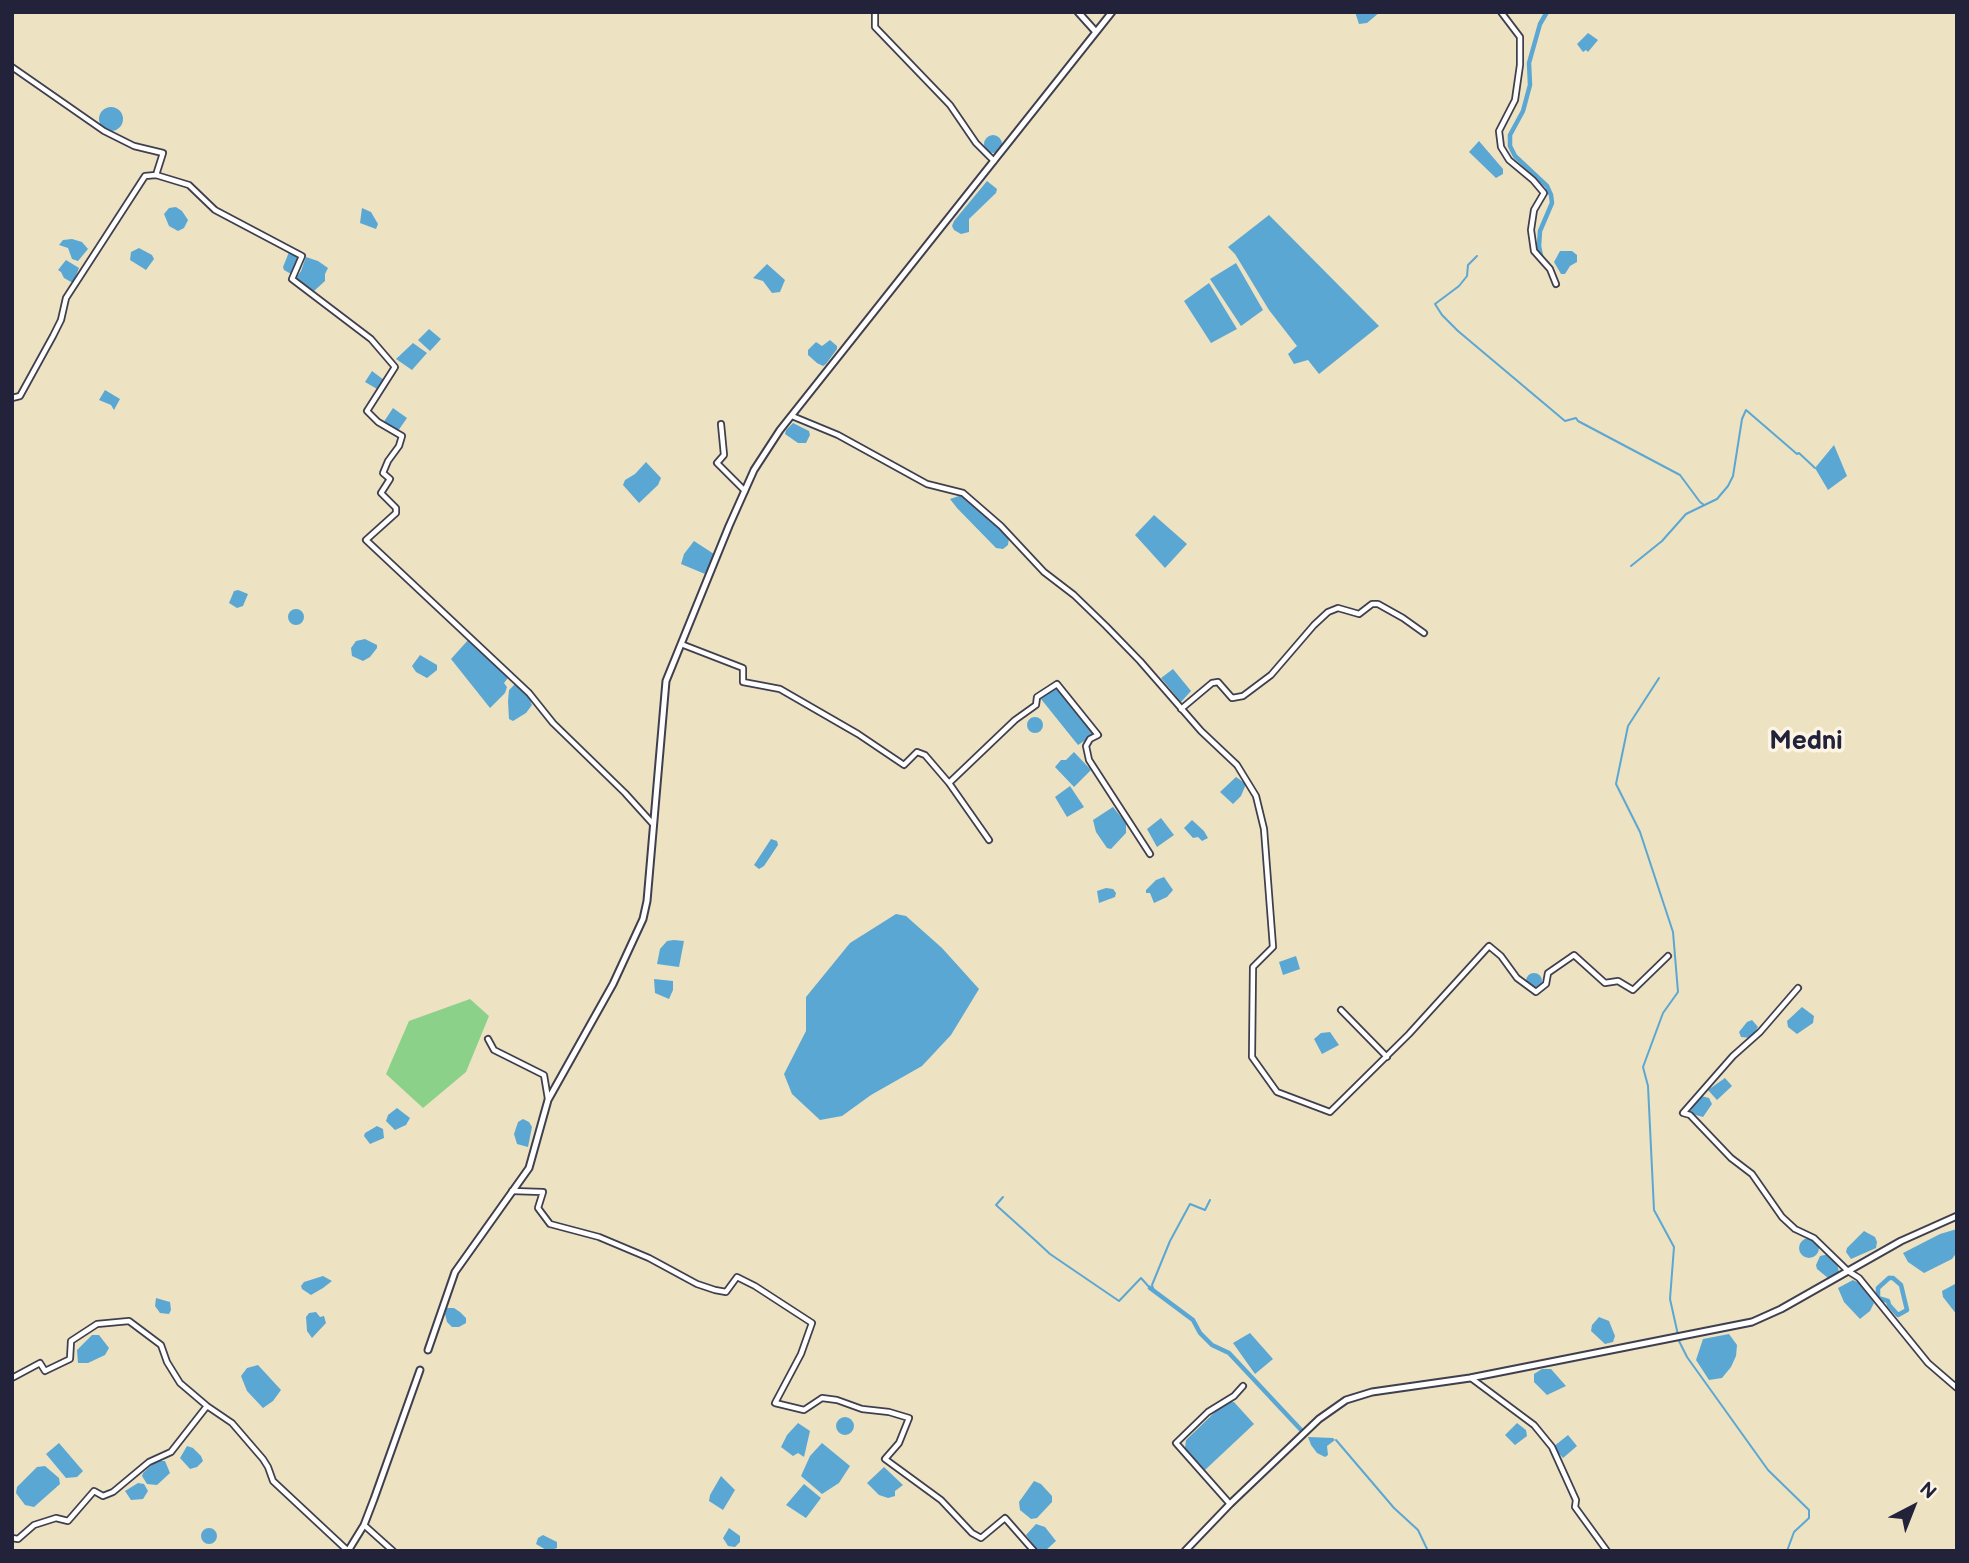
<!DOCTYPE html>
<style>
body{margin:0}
#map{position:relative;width:1969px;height:1563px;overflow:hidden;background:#ede2c1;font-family:"Balsamiq Sans",sans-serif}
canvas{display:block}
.frame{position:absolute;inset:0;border:14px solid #22223b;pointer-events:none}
.north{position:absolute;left:1878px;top:1472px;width:70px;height:70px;-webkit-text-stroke:5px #fcf5e5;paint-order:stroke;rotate:42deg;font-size:19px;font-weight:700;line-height:28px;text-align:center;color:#22223b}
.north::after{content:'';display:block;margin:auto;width:24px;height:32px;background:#22223b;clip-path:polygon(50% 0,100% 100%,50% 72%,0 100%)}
</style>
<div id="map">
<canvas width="1969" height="1563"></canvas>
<div class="frame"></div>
<div class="north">N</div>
</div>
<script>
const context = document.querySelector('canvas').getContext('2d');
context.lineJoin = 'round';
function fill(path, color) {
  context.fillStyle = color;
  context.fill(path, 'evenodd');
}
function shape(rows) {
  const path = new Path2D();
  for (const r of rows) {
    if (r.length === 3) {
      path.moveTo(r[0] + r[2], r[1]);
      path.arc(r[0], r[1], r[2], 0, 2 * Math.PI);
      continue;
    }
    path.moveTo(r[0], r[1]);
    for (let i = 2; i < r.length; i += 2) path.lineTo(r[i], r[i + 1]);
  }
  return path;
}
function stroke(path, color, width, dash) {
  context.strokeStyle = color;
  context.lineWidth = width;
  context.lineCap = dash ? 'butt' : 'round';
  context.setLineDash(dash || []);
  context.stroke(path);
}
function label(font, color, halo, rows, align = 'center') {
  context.font = font + ' "Balsamiq Sans",sans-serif';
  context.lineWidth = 7;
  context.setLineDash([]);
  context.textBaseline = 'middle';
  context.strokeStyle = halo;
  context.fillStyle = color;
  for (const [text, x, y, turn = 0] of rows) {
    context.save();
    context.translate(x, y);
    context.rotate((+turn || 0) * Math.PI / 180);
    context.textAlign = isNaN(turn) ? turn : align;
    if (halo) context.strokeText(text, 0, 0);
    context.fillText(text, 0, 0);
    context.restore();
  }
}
fill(shape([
 [470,999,489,1016,466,1072,423,1108,386,1074,409,1021]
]), '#8bd18a');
fill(shape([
 [1355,12,1380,12,1367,23,1359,24],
 [1588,33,1598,40,1588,52,1586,50,1583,52,1577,44],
 [111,119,12],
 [993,144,9],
 [1479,141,1503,169,1503,174,1496,178,1469,152],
 [987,181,997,189,996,193,969,219,969,232,961,234,954,230,952,226,954,221],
 [176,207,182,211,188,220,184,228,178,231,169,226,164,214,169,208],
 [362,208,371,212,378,224,376,229,360,223],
 [1269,215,1379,326,1319,374,1308,360,1294,364,1288,354,1297,346,1269,310,1235,254,1228,247],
 [72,239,82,242,88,249,78,261,72,259,68,248,59,245,63,240],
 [139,248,152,255,154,259,146,270,130,260,131,252],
 [1560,251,1572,251,1577,255,1577,262,1570,266,1565,274,1561,274,1554,262],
 [289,252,299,257,291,274,284,270,283,267],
 [306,257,318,261,328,268,325,274,325,281,314,291,296,278,301,271],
 [66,260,79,268,73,283,64,278,61,272,58,270],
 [1236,263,1263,310,1241,326,1210,279],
 [767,264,785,280,780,292,772,293,763,281,753,278],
 [1209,283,1237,329,1211,343,1184,301],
 [429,329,441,339,430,351,418,340],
 [830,340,837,346,837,349,826,364,823,366,817,363,808,355,808,350,816,342,822,346],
 [413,343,427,353,412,370,396,359],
 [372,371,384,380,379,390,365,382],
 [105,390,120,399,114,410,111,405,99,400],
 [393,408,407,418,398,431,383,423],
 [793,423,809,431,810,435,806,443,798,443,785,434,786,430],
 [1834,445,1847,476,1828,490,1815,468],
 [646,462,661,478,658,485,639,503,623,485,625,480,635,474],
 [962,495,1001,529,1009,538,1008,545,1003,549,996,548,957,508,950,499],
 [1154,515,1187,544,1165,568,1135,535],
 [694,541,714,554,705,574,681,564,684,554],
 [238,590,248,594,243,606,237,608,229,603,234,591],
 [296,617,8],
 [365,639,377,645,377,648,370,657,363,661,352,656,351,648,356,641],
 [469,639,508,678,504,683,507,687,505,693,490,708,451,659],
 [420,655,437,665,437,670,427,678,416,672,412,666],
 [1173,669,1191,691,1181,702,1161,678],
 [515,684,529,697,532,705,526,713,513,721,509,719,508,701,509,690],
 [1057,687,1095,734,1078,745,1041,699],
 [1035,725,8],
 [1074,752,1091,770,1074,787,1055,767,1061,760,1066,760],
 [1236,777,1246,784,1241,796,1233,804,1220,792],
 [1070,786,1084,807,1067,817,1055,797],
 [1113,807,1126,823,1126,833,1111,849,1107,848,1096,832,1093,820],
 [1161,818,1174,835,1157,847,1147,829],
 [1192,820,1204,831,1208,838,1202,841,1198,837,1193,838,1184,828],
 [771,839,777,841,778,845,764,866,759,869,754,865],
 [1164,877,1173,890,1167,897,1154,903,1150,893,1146,893,1146,890,1156,880],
 [1106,888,1113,889,1116,893,1115,897,1099,903,1097,891],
 [896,914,906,916,942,948,979,989,951,1035,922,1066,871,1095,842,1116,820,1120,792,1094,784,1074,806,1031,806,997,850,943],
 [674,940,684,941,679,967,657,964,660,949,667,941],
 [1296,956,1300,969,1283,975,1279,962],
 [1534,981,8],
 [654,979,673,981,673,990,669,999,655,993],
 [1802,1007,1814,1016,1813,1023,1797,1034,1788,1027,1787,1021],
 [1752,1020,1758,1027,1751,1038,1741,1037,1739,1032,1747,1022],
 [1330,1032,1339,1045,1322,1054,1314,1039,1321,1033],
 [1725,1078,1732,1086,1717,1100,1708,1090],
 [1701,1096,1709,1098,1712,1104,1703,1117,1689,1113],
 [397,1108,410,1118,406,1125,395,1130,386,1121,388,1115],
 [523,1119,529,1122,532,1127,528,1147,517,1144,514,1134,518,1122],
 [377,1126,383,1129,384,1138,370,1144,364,1136,365,1133],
 [1957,1229,1957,1252,1952,1259,1924,1273,1908,1262,1903,1253,1940,1234],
 [1864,1231,1875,1237,1877,1242,1876,1248,1851,1259,1846,1252,1847,1248],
 [1809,1248,10],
 [1829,1254,1837,1264,1839,1272,1828,1278,1817,1269,1816,1265,1820,1256],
 [323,1276,332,1281,323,1288,311,1295,302,1289,301,1286,304,1282],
 [1853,1280,1861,1284,1874,1303,1870,1311,1860,1319,1844,1302,1838,1288],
 [1955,1284,1957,1286,1957,1315,1943,1297,1942,1291],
 [156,1298,170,1302,171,1310,169,1314,160,1313,155,1306],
 [447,1308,454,1308,460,1312,466,1318,466,1323,459,1327,452,1327,447,1322,445,1314],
 [316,1312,320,1317,324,1316,326,1323,312,1338,307,1331,306,1317,309,1313],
 [1599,1317,1609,1321,1615,1336,1613,1342,1605,1344,1591,1331,1592,1325],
 [1250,1333,1273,1359,1255,1374,1233,1343],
 [1729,1334,1737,1345,1736,1356,1731,1367,1722,1378,1709,1380,1696,1360,1703,1339],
 [92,1335,99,1335,109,1348,105,1355,88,1363,78,1363,77,1350],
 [258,1365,281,1390,273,1401,263,1408,247,1391,241,1376,247,1368],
 [1542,1369,1551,1369,1566,1386,1547,1395,1534,1382,1534,1374],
 [1229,1402,1234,1402,1254,1424,1205,1470,1185,1448,1186,1440,1216,1411],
 [845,1426,9],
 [798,1423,810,1431,804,1457,798,1453,793,1456,781,1447,787,1435],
 [1517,1423,1526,1430,1527,1436,1515,1445,1505,1435],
 [1568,1435,1577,1446,1563,1458,1553,1447],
 [1308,1437,1333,1438,1335,1440,1327,1446,1328,1455,1325,1457,1317,1453,1311,1445],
 [59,1443,83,1471,77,1477,66,1478,46,1454],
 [822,1443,850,1466,839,1483,822,1494,801,1476,810,1456],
 [187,1446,193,1448,201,1456,203,1461,197,1467,190,1469,180,1458],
 [156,1461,165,1461,170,1473,157,1485,147,1484,142,1476,143,1473],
 [45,1466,59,1478,60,1484,34,1507,25,1505,16,1493,17,1487,37,1467],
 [884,1467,903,1485,895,1491,895,1496,888,1498,879,1495,867,1483],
 [721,1476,735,1490,723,1510,709,1501,710,1495],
 [1034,1481,1041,1484,1052,1496,1052,1502,1037,1518,1031,1519,1020,1510,1019,1502],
 [138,1483,144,1484,148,1491,143,1499,131,1500,125,1491],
 [804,1484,821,1498,806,1518,786,1505],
 [1036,1524,1045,1527,1056,1541,1045,1551,1038,1551,1026,1535],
 [209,1536,8],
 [729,1528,740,1536,740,1542,735,1547,728,1546,723,1538],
 [543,1535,557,1542,557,1548,548,1551,536,1544,538,1538]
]), '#5ba7d4');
stroke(shape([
 [1477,256,1468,265,1467,276,1459,286,1435,304,1442,315,1458,331,1565,421,1576,418,1578,421,1680,475,1700,502,1704,505],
 [1631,566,1662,541,1686,514,1717,499,1728,486,1733,476,1742,419,1746,410,1797,454,1799,453,1815,468],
 [1659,678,1628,726,1616,784,1640,832,1673,932,1678,992,1663,1013,1643,1067,1648,1086,1654,1210,1674,1247,1670,1299,1678,1335],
 [1003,1197,996,1205,1036,1241,1050,1254,1119,1301,1141,1278,1150,1288],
 [1154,1291,1152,1285,1170,1241,1190,1204,1205,1210,1210,1200],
 [1679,1341,1687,1357,1768,1470,1809,1510,1809,1518,1794,1532,1787,1551],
 [1336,1440,1394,1508,1418,1530,1428,1551]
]), '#5ba7d4', 2);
stroke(shape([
 [1541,256,1539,246,1540,231,1552,203,1551,195,1547,186,1515,156,1510,146,1510,135,1523,111,1530,85,1529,63,1540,24,1547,12],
 [1889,1278,1893,1278,1901,1285,1907,1310,1898,1315,1889,1305,1888,1301,1878,1298,1878,1288,1889,1278],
 [1150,1288,1193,1320,1200,1333,1212,1345,1229,1353,1303,1432]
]), '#5ba7d4', 4.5);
const street = shape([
 [875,12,875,27,950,105,976,143,994,161],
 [1501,12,1520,37,1520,65,1515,100,1499,131,1501,147,1509,160,1533,180,1544,193,1534,210,1531,230,1534,251,1550,269,1556,284],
 [12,67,104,131,134,146,163,153,156,175,145,176,66,298,61,320,53,336,20,396,12,398],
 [156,175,189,185,215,210,302,256,292,279,371,339,395,367,367,411,378,422,402,436,399,446,388,461,383,473,390,479,381,493,396,508,396,513,366,540,529,693,553,723,625,793,653,824],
 [792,416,838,435,927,484,963,493,1001,526,1044,572,1074,595,1106,626,1140,661,1201,731,1237,765,1256,796,1264,829,1273,947,1253,967,1252,1057,1277,1092,1330,1112,1409,1034,1489,946,1501,956,1517,978,1536,992,1546,984,1548,973,1574,955,1605,983,1618,981,1633,990,1668,956],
 [721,424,724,455,717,463,745,491],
 [681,644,743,668,743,682,780,689,858,734,904,765,917,752,925,755,949,783,1015,720,1036,705,1037,697,1057,684,1098,735,1090,739,1086,746,1089,760,1150,854],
 [1181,709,1212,683,1218,682,1232,698,1243,696,1271,675,1314,625,1328,612,1338,608,1359,614,1372,604,1378,604,1403,618,1424,633],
 [949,783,989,840],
 [1798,988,1760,1032,1733,1056,1683,1113,1690,1115,1731,1158,1752,1174,1782,1217,1795,1229,1814,1238,1848,1271,1859,1278,1928,1363,1957,1388],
 [1341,1010,1387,1057],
 [488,1039,494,1050,544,1075,548,1099],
 [512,1191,543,1192,538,1208,550,1224,599,1237,649,1258,697,1284,715,1290,726,1292,737,1277,755,1286,812,1323,801,1354,775,1403,804,1410,822,1398,837,1400,862,1409,889,1412,909,1418,899,1443,885,1459,941,1500,972,1533,981,1538,1005,1518,1034,1551],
 [12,1378,40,1363,45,1371,70,1359,71,1341,97,1324,129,1321,161,1345,167,1362,180,1383,207,1406,232,1423,263,1459,268,1467,273,1481,348,1551],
 [1471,1378,1534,1425,1552,1447,1576,1500,1575,1507,1607,1551],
 [1230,1504,1176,1443,1208,1412,1234,1396,1243,1386],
 [364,1525,393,1551],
 [12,1538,18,1539,34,1525,56,1518,68,1521,94,1491,103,1496,113,1492,149,1462,171,1452,207,1406]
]);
const secondary = shape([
 [1078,12,1096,32],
 [428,1350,455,1272,529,1168,548,1100,613,984,643,919,647,901,666,681,729,526,754,470,780,430,1112,12],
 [348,1551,364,1525,374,1499,420,1370],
 [1185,1551,1230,1504,1319,1419,1346,1400,1372,1392,1470,1378,1752,1322,1781,1309,1901,1241,1957,1216]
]);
stroke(street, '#403f4f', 8);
stroke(secondary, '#403f4f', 9);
stroke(street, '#fff', 4.5);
stroke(secondary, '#fff', 5);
label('bold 26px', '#22223b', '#fcf5e5', [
 ["Medni",1806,742]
]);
</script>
